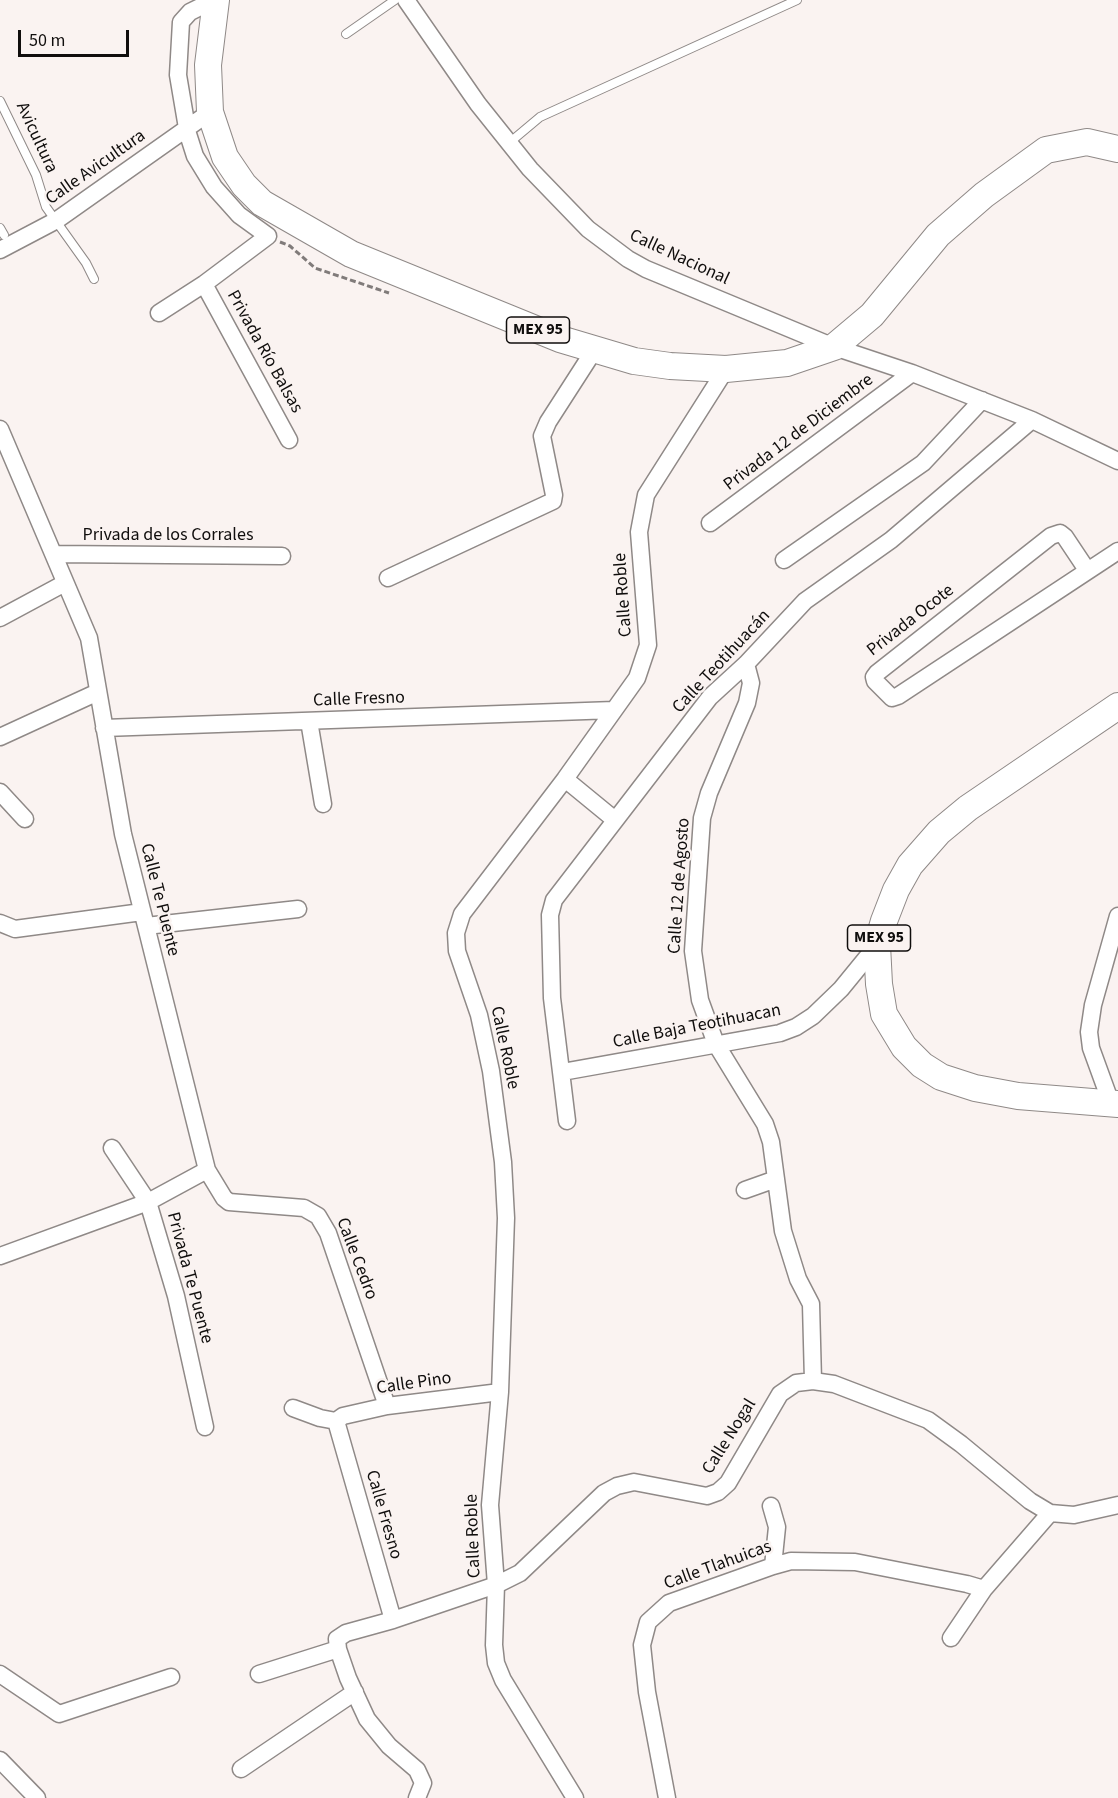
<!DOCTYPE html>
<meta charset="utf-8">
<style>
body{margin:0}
#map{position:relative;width:1118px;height:1798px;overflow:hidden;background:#faf3f1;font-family:"Source Sans 3",sans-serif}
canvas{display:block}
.scale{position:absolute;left:18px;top:30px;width:111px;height:27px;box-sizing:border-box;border:3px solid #100e0d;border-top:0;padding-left:8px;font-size:18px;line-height:21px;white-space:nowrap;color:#100e0d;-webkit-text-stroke:4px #faf3f1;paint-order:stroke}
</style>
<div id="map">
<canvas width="1118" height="1798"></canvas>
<div class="scale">50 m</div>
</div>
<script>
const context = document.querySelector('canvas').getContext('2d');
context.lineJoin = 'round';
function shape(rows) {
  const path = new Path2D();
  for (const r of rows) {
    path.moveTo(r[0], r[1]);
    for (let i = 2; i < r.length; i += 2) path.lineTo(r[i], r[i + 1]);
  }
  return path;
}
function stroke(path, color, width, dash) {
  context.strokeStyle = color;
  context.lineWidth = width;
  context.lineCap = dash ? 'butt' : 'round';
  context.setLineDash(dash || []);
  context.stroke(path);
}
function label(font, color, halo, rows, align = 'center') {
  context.font = font + ' "Source Sans 3",sans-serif';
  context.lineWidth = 5;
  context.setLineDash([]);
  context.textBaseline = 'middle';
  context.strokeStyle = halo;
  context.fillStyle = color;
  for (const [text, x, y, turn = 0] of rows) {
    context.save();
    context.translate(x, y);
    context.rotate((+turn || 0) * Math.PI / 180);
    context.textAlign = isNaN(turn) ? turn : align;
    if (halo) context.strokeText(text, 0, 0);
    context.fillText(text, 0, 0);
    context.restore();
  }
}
const service = shape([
 [346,34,395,0],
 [0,101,36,175,46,207,86,263,94,279],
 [509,143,540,117,797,0],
 [0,228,4,235]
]);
const minor = shape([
 [406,0,478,104,530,169,588,229,628,259,646,269,834,347,912,373,1032,420,1118,461],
 [0,250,57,220,210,112],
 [204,284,289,440],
 [159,313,204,284,268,236,239,215,214,187,195,156,188,134,178,75,181,22,190,12,214,0],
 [0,429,89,638,123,834,207,1170,224,1198,229,1202,304,1208,318,1216,328,1233,387,1406],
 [710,523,912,373],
 [54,554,282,556],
 [784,560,923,463,982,400],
 [1087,570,1065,537,1060,533,1051,536,877,673,874,677,875,681,892,698,898,696,1118,551],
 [388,578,553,501,554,495,542,436,548,422,595,349],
 [0,618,65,583],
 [746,664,751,683,747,703,709,793,702,818,693,951,700,1000,716,1044,765,1124,771,1142,783,1231,798,1279,811,1304,813,1381],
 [309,721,323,804],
 [104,728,614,710],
 [0,737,98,692],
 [565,779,615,820],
 [0,792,25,819],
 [0,923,15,929,142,912],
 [146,926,298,909],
 [562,1072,780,1033,796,1027,813,1016,841,989,877,945],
 [1111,1103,1091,1048,1089,1032,1093,1005,1118,916],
 [567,1121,552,998,550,915,554,900,710,697,746,664,805,601,891,540,1032,420],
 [112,1148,148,1202,176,1296,205,1427],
 [745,1190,776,1179],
 [0,1256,148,1202,207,1170],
 [293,1408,320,1418,336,1421],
 [336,1421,393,1620],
 [336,1421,343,1416,387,1406,500,1392],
 [771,1506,777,1527,773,1566],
 [951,1638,984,1589,1050,1513],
 [0,1674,59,1714,171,1677],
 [259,1674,338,1649],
 [0,1760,37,1798],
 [241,1769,355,1692],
 [417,1798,423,1783,417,1770,389,1746,367,1719,348,1678,338,1649,337,1639,346,1633,393,1620,496,1585,520,1573,604,1493,617,1486,634,1482,707,1496,718,1492,728,1483,780,1394,796,1383,813,1381,834,1384,928,1420,961,1444,1030,1501,1050,1513,1074,1515,1118,1505],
 [575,1798,503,1680,496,1663,494,1645,496,1585,490,1505,500,1392,506,1218,503,1162,491,1071,479,1015,457,951,456,933,462,914,565,779,637,678,648,645,639,532,646,495,726,369],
 [667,1798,647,1692,642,1645,648,1622,669,1603,773,1566,791,1561,855,1562,967,1584,984,1589]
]);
const primary = shape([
 [216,0,208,65,210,112,225,157,244,185,262,203,351,254,560,339,634,361,670,366,726,369,787,363,834,347,872,315,938,235,984,195,1046,150,1087,142,1118,149],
 [1118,706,968,808,939,832,910,865,896,890,884,921,877,945,879,984,884,1014,904,1047,922,1065,941,1077,975,1088,1018,1096,1118,1104]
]);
stroke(service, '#8f8987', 10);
stroke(minor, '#8f8987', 19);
stroke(primary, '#8f8987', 28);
stroke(shape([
 [280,242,290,246,315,268,389,293]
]), '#807b7a', 3, [6, 3]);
stroke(service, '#fff', 8);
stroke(minor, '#fff', 16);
stroke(primary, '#fff', 26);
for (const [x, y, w] of [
 [538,330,63],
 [879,938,63]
]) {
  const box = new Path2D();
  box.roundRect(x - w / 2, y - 13, w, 26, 4.5);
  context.fillStyle = '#faf3f1';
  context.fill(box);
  stroke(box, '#100e0d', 1.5);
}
label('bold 16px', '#100e0d', null, [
 ["MEX 95",538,330],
 ["MEX 95",879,938]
]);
label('18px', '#100e0d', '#faf3f1', [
 ["Avicultura",36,138,65],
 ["Calle Avicultura",96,168,-35],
 ["Calle Nacional",679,258,25],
 ["Privada Río Balsas",264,352,61],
 ["Privada 12 de Diciembre",799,433,-37],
 ["Privada de los Corrales",168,536],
 ["Calle Roble",624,595,-94],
 ["Privada Ocote",911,621,-38],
 ["Calle Teotihuacán",722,662,-47],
 ["Calle Fresno",359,700,-2],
 ["Calle 12 de Agosto",680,886,-86],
 ["Calle Te Puente",159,900,76],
 ["Calle Baja Teotihuacan",697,1027,-11],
 ["Calle Roble",504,1048,78],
 ["Calle Cedro",356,1259,69],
 ["Privada Te Puente",189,1278,75],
 ["Calle Pino",414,1384,-8],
 ["Calle Nogal",730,1437,-58],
 ["Calle Fresno",383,1515,74],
 ["Calle Roble",474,1536,-92],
 ["Calle Tlahuicas",718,1566,-20]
]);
</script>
